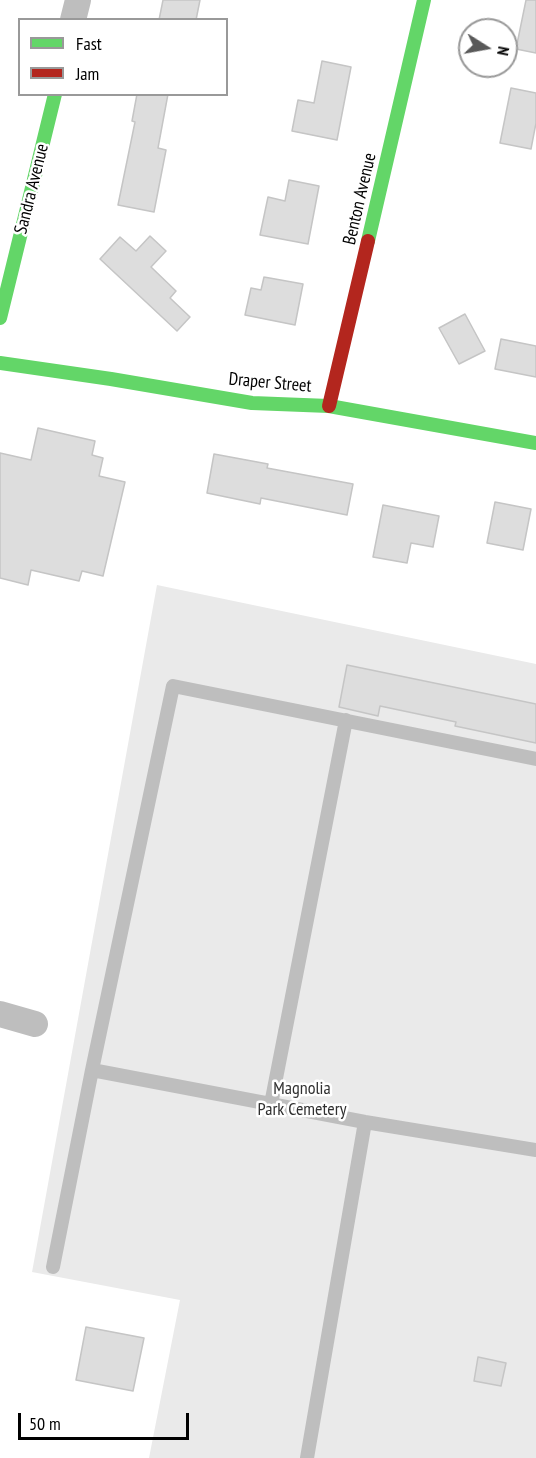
<!DOCTYPE html>
<style>
body{margin:0}
#map{position:relative;width:536px;height:1458px;overflow:hidden;background:#fff;font-family:"PT Sans Narrow",sans-serif}
canvas{display:block}
.legend{position:absolute;left:18px;top:18px;width:210px;height:78px;box-sizing:border-box;background:#fff;border:2px solid #999;margin:0;padding:8px 10px;list-style:none;font-size:18px;color:#000}
.legend li{display:flex;align-items:center;gap:12px;height:30px}
.legend b{width:30px;border:2px solid #999}
.north{position:absolute;left:458px;top:18px;width:60px;height:60px;box-sizing:border-box;background:#fff;border:2px solid #999;border-radius:50%;rotate:101deg;font-size:16px;font-weight:700;line-height:24px;text-align:center;color:#000}
.north::after{content:'';display:block;margin:auto;width:21px;height:27px;background:#595959;clip-path:polygon(50% 0,100% 100%,50% 72%,0 100%)}
.scale{position:absolute;left:18px;top:1413px;width:171px;height:27px;box-sizing:border-box;border:3px solid #000;border-top:0;padding-left:8px;font-size:18px;line-height:21px;white-space:nowrap;color:#000;-webkit-text-stroke:4px #fff;paint-order:stroke}
</style>
<div id="map">
<canvas width="536" height="1458"></canvas>
<ul class="legend">
<li><b style="height:8px;background:#63d668"></b>Fast</li>
<li><b style="height:8px;background:#b3261e"></b>Jam</li>
</ul>
<div class="north">N</div>
<div class="scale">50 m</div>
</div>
<script>
const context = document.querySelector('canvas').getContext('2d');
context.lineJoin = 'round';
function fill(path, color) {
  context.fillStyle = color;
  context.fill(path, 'evenodd');
}
function shape(rows) {
  const path = new Path2D();
  for (const r of rows) {
    path.moveTo(r[0], r[1]);
    for (let i = 2; i < r.length; i += 2) path.lineTo(r[i], r[i + 1]);
  }
  return path;
}
function stroke(path, color, width, dash) {
  context.strokeStyle = color;
  context.lineWidth = width;
  context.lineCap = dash ? 'butt' : 'round';
  context.setLineDash(dash || []);
  context.stroke(path);
}
function label(font, color, halo, rows, align = 'center') {
  context.font = font + ' "PT Sans Narrow",sans-serif';
  context.lineWidth = 5;
  context.setLineDash([]);
  context.textBaseline = 'middle';
  context.strokeStyle = halo;
  context.fillStyle = color;
  for (const [text, x, y, turn = 0] of rows) {
    context.save();
    context.translate(x, y);
    context.rotate((+turn || 0) * Math.PI / 180);
    context.textAlign = isNaN(turn) ? turn : align;
    if (halo) context.strokeText(text, 0, 0);
    context.fillText(text, 0, 0);
    context.restore();
  }
}
fill(shape([
 [157,585,536,664,536,1458,149,1458,180,1300,32,1272]
]), '#eaeaea');
const building = shape([
 [163,0,200,0,196,20,159,20,163,0],
 [526,0,536,0,536,53,516,49,526,0],
 [322,61,351,67,337,140,292,131,298,100,314,103,322,61],
 [511,88,536,93,536,123,531,149,500,143,511,88],
 [137,94,168,94,158,148,166,150,154,212,118,205,135,122,132,121,137,94],
 [289,180,319,186,308,244,260,235,268,197,285,201,289,180],
 [150,236,166,251,151,267,176,291,170,298,190,317,177,331,100,259,120,237,136,251,150,236],
 [264,277,303,284,295,325,245,315,251,288,261,290,264,277],
 [465,314,485,351,459,364,439,328,465,314],
 [501,339,536,346,536,377,495,369,501,339],
 [38,428,95,441,92,455,103,458,99,476,125,482,103,576,82,571,79,581,31,570,28,585,0,578,0,453,31,460,38,428],
 [214,454,268,464,267,468,353,484,347,515,261,498,260,504,207,493,214,454],
 [495,502,531,509,523,550,487,543,495,502],
 [383,505,439,516,433,547,411,543,407,563,373,557,383,505],
 [347,665,536,704,536,743,455,726,456,722,380,706,378,716,339,707,347,665],
 [86,1327,144,1338,133,1391,76,1380,86,1327],
 [478,1357,506,1363,501,1386,474,1381,478,1357]
]);
fill(building, '#ddd');
stroke(building, '#c5c5c5', 1.5);
stroke(shape([
 [92,1070,365,1122,536,1150],
 [271,1104,346,720],
 [53,1267,92,1070,173,686,536,759],
 [307,1458,365,1122]
]), '#bebebe', 14);
stroke(shape([
 [73,20,78,0],
 [0,1014,35,1024]
]), '#bebebe', 26);
stroke(shape([
 [368,241,424,0],
 [0,318,55,94],
 [0,363,111,379,252,403,329,406,536,443]
]), '#63d668', 14);
stroke(shape([
 [329,406,368,241]
]), '#b3261e', 14);
label('18px', '#000', '#fff', [
 ["Sandra Avenue",32,189,-76],
 ["Benton Avenue",360,199,-77],
 ["Draper Street",270,383,5]
]);
label('18px', '#303030', '#fff', [
 ["Magnolia",302,1089],
 ["Park Cemetery",302,1110]
]);
</script>
